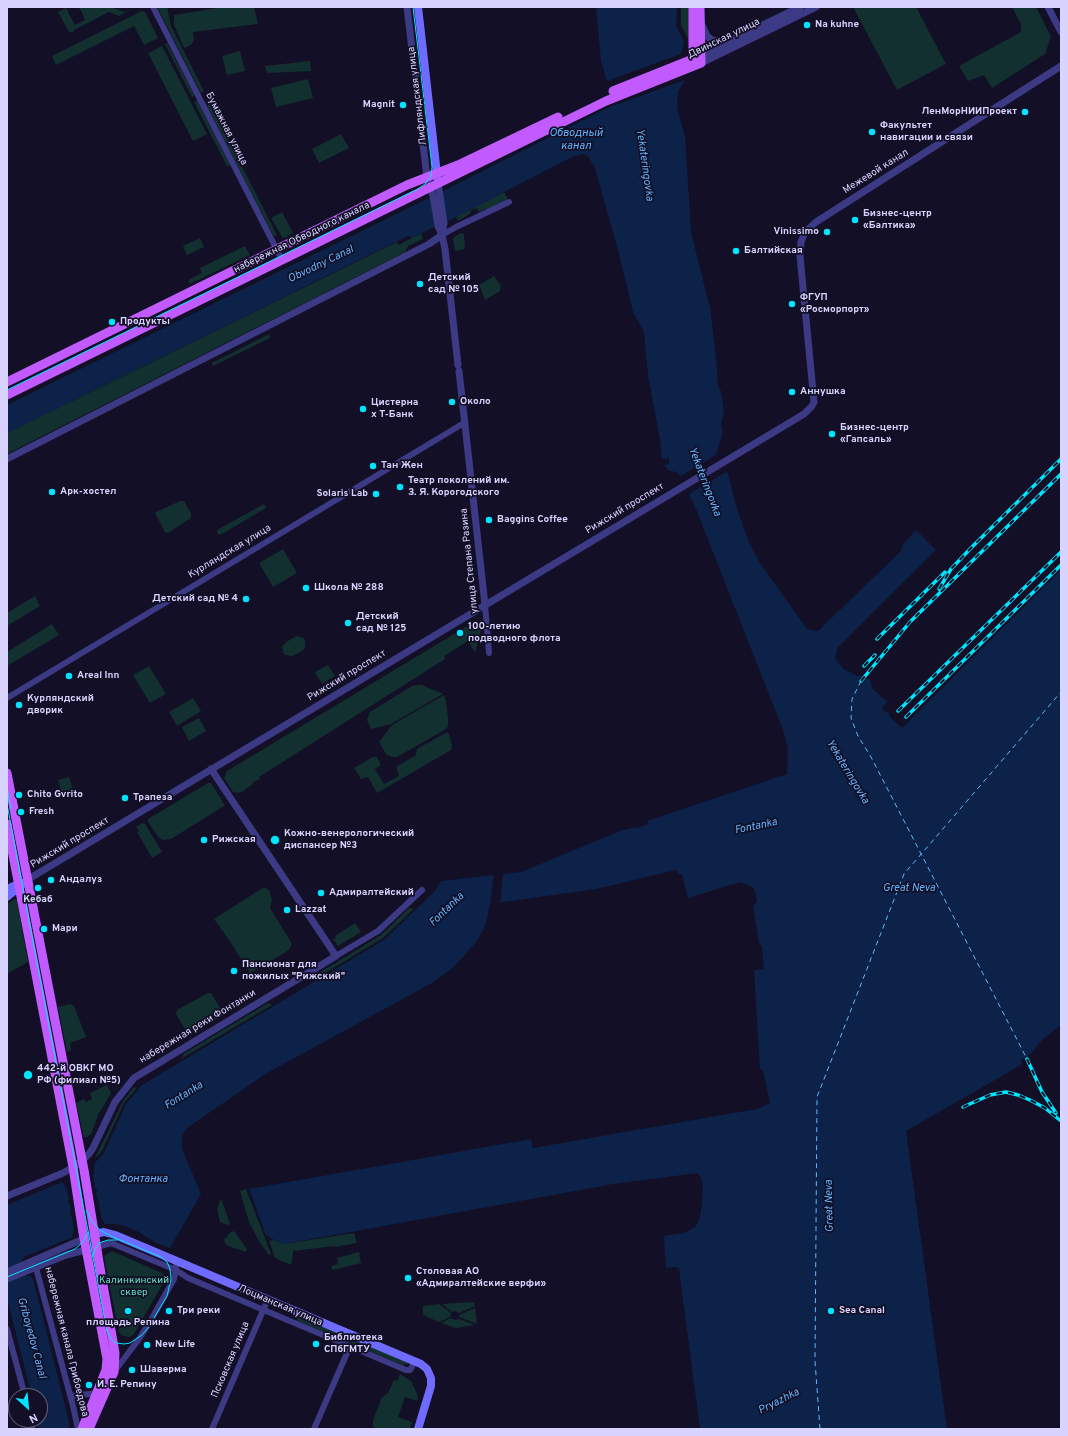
<!DOCTYPE html>
<meta charset="utf-8">
<style>
body{margin:0}
#map{position:relative;width:1068px;height:1436px;overflow:hidden;background:#130f26;font-family:Overpass,sans-serif}
canvas{display:block}
.frame{position:absolute;inset:0;border:8px solid #d9d4ff;pointer-events:none}
.north{position:absolute;left:8px;top:1388px;width:40px;height:40px;box-sizing:border-box;background:#130f26;border:1px solid #625e7d;border-radius:50%;rotate:153deg;font-size:11px;font-weight:700;line-height:16px;text-align:center;color:#d9d4ff}
.north::after{content:'';display:block;margin:auto;width:14px;height:18px;background:#00e5ff;clip-path:polygon(50% 0,100% 100%,50% 72%,0 100%)}
</style>
<div id="map">
<canvas width="1068" height="1436"></canvas>
<div class="frame"></div>
<div class="north">N</div>
</div>
<script>
const context = document.querySelector('canvas').getContext('2d');
context.lineJoin = 'round';
function fill(path, color) {
  context.fillStyle = color;
  context.fill(path, 'evenodd');
}
function shape(rows) {
  const path = new Path2D();
  for (const r of rows) {
    path.moveTo(r[0], r[1]);
    for (let i = 2; i < r.length; i += 2) path.lineTo(r[i], r[i + 1]);
  }
  return path;
}
function stroke(path, color, width, dash) {
  context.strokeStyle = color;
  context.lineWidth = width;
  context.lineCap = dash ? 'butt' : 'round';
  context.setLineDash(dash || []);
  context.stroke(path);
}
function label(font, color, halo, rows, align = 'center') {
  context.font = font + ' Overpass,sans-serif';
  context.lineWidth = 3.5;
  context.setLineDash([]);
  context.textBaseline = 'middle';
  context.strokeStyle = halo;
  context.fillStyle = color;
  for (const [text, x, y, turn = 0] of rows) {
    context.save();
    context.translate(x, y);
    context.rotate((+turn || 0) * Math.PI / 180);
    context.textAlign = isNaN(turn) ? turn : align;
    if (halo) context.strokeText(text, 0, 0);
    context.fillText(text, 0, 0);
    context.restore();
  }
}
fill(shape([
 [77,7,111,7,124,12,132,9,119,16,109,12,74,30,73,32,69,32,58,12,66,8,75,25,85,20,81,10],
 [157,7,167,7,171,26,204,91,201,93],
 [223,7,254,7,258,24,193,32,194,40,191,45,184,48,174,25,174,15],
 [681,7,690,7,689,41,681,25],
 [853,7,916,7,946,64,897,90],
 [1012,7,1036,7,1051,37,1045,54,992,88,984,75,968,81,959,66,1021,32,1021,24],
 [142,11,145,12,158,38,144,45,134,26,56,65,52,56],
 [167,43,195,96,192,97,165,44],
 [162,46,207,134,193,141,148,53],
 [240,51,245,71,227,75,222,56],
 [310,61,311,71,267,73,265,66],
 [308,79,313,98,276,107,271,88],
 [197,100,230,165,227,166,194,102],
 [210,104,277,235,274,237,207,106],
 [341,134,349,148,319,163,312,149],
 [504,192,508,200,492,208,486,209,479,212,476,208,470,211,471,213,468,215,458,221,456,217],
 [282,212,293,233,285,238,282,237,271,218],
 [421,233,423,239,408,246,405,252,7,454,7,433,397,242,399,245],
 [461,233,464,234,465,247,464,249,455,251,453,238],
 [200,238,204,247,187,255,183,246],
 [245,246,250,255,190,284,188,280,202,273,200,268],
 [494,276,501,286,500,291,485,300,479,285],
 [269,334,270,338,213,366,212,363],
 [180,501,184,501,191,514,191,518,168,533,165,532,155,513,156,512],
 [264,504,266,508,220,535,217,533,217,530],
 [283,549,297,573,273,587,259,563],
 [35,596,40,606,7,626,7,613],
 [474,622,479,624,481,631,477,645,476,651,475,652,468,641,444,656,445,659,259,777,260,779,252,783,253,784,242,792,237,793,233,792,224,778,227,771],
 [52,624,59,635,7,666,7,652],
 [297,636,303,638,305,641,305,648,303,650,293,656,285,655,283,652,282,646,288,641],
 [328,665,335,676,322,684,315,672],
 [149,666,166,694,150,703,133,675],
 [418,685,422,685,443,694,391,724,371,729,367,720,370,712,412,686],
 [444,695,446,701,448,719,448,726,446,729,397,757,392,757,386,754,379,742,392,725],
 [193,698,201,711,177,726,169,712],
 [199,718,206,731,189,741,182,727],
 [447,732,449,734,452,746,451,750,377,793,368,777,361,779,354,768,373,757,377,757,381,765,375,769,384,784,399,776,396,767,416,755,417,749],
 [69,777,73,790,62,793,58,780],
 [208,783,211,783,224,804,224,806,171,839,163,840,159,838,148,822,148,819],
 [142,823,145,824,162,852,152,858,137,832,139,831,136,827],
 [264,887,269,890,272,900,270,908,291,942,291,946,289,950,251,973,249,972,231,943,214,919],
 [15,899,17,900,28,962,7,974,7,904],
 [409,908,414,909,383,938,317,978,319,973,381,935],
 [355,923,361,932,338,946,333,939,336,938,335,936],
 [208,993,211,993,224,1015,189,1036,176,1014,177,1010],
 [268,1003,272,1005,181,1059,183,1054],
 [70,1004,74,1006,86,1037,70,1043,71,1050,67,1052,58,1007],
 [107,1085,111,1093,98,1115,91,1134,87,1137,84,1137,76,1103,84,1099,86,1102,92,1099,90,1093],
 [134,1087,137,1088,124,1103,102,1151,94,1160,123,1101],
 [246,1189,271,1254,269,1255,259,1241,249,1222,240,1191],
 [221,1200,222,1201,230,1224,227,1225,220,1222,217,1209,220,1201],
 [234,1231,247,1249,246,1252,228,1246,225,1243,224,1239,227,1237,229,1233],
 [354,1233,357,1243,335,1247,335,1246,293,1251,292,1262,291,1265,275,1258,269,1241,273,1240,285,1244],
 [112,1251,164,1274,166,1278,134,1334,130,1337,123,1336,119,1333,104,1256],
 [359,1252,361,1263,333,1270,332,1269,331,1266,338,1264,337,1258],
 [474,1302,475,1306,459,1313,455,1311,452,1312,442,1304],
 [439,1304,451,1313,450,1317,439,1322,423,1315,423,1306],
 [475,1308,477,1324,459,1317,459,1315],
 [298,1316,408,1362,408,1364,403,1365,298,1321,297,1319],
 [451,1318,455,1320,459,1319,475,1325,456,1328,441,1323],
 [400,1374,411,1381,418,1396,417,1401,405,1397,398,1417,412,1422,410,1429,379,1429,373,1427,373,1420,382,1397,388,1393,394,1380,397,1381]
]), '#12302f');
fill(shape([
 [596,7,677,7,676,26,684,42,681,54,685,80,678,92,677,99,678,112,685,136,691,232,710,308,716,357,718,386,721,391,724,412,721,426,723,432,716,455,728,474,737,509,749,542,760,563,807,629,818,631,901,551,902,546,916,530,936,550,838,647,836,654,835,658,838,663,844,669,857,676,862,675,859,679,863,683,867,678,870,680,872,688,887,702,882,708,887,713,888,712,889,714,889,716,902,728,1061,570,1061,1025,1042,1040,1031,1054,1029,1054,1027,1059,1022,1058,1021,1065,906,1131,947,1429,700,1429,679,1269,676,1267,666,1268,664,1236,684,1233,695,1227,699,1220,701,1212,703,1188,702,1180,698,1173,613,1184,285,1244,274,1240,266,1235,249,1189,531,1139,533,1148,757,1109,770,1103,764,1075,762,1069,760,1069,754,970,764,969,762,947,759,943,753,906,757,902,754,888,740,882,688,898,682,874,679,874,676,870,596,889,490,904,486,923,482,932,476,942,455,966,432,983,267,1073,187,1128,182,1136,182,1148,187,1161,201,1194,170,1248,156,1243,139,1232,125,1226,115,1224,105,1224,24,1257,22,1261,26,1276,30,1276,33,1279,69,1421,69,1429,39,1429,38,1420,40,1420,40,1396,32,1396,7,1299,7,1284,8,1283,7,1278,7,1205,62,1182,94,1164,104,1153,126,1104,142,1085,384,940,435,891,441,881,521,872,625,829,625,830,635,827,636,829,648,824,647,821,787,774,788,748,783,730,696,509,680,476,677,472,669,471,664,465,669,464,669,458,662,459,660,440,648,375,644,332,633,312,619,254,595,168,588,156,582,154,572,157,448,221,411,238,408,236,7,433,7,405,443,191,607,108,607,81,601,61]
]), '#0c2248');
fill(shape([
 [681,54,685,80,607,108,607,81],
 [719,453,718,455,728,471,687,495,679,477],
 [503,872,500,905,490,906,494,873],
 [94,1164,94,1173,93,1176,95,1188,98,1190,96,1192,98,1201,100,1203,99,1205,101,1217,105,1224,72,1237,74,1229,72,1217,70,1215,71,1212,70,1204,67,1202,69,1199,66,1187,62,1182]
]), '#130f26');
stroke(shape([
 [861,681,852,699,851,718,858,736,871,757,1027,1059],
 [820,1429,815,1361,817,1097,904,874,1061,692]
]), '#62b6ff', 1, [5, 4]);
stroke(shape([
 [153,7,282,260],
 [442,235,456,227,509,202],
 [485,605,489,653],
 [7,698,464,423],
 [336,956,378,931,422,890],
 [97,1247,111,1243,176,1270,188,1278,406,1370,410,1370,412,1367,413,1363,411,1359],
 [35,1264,73,1406,78,1429],
 [7,1329,25,1396],
 [113,1372,114,1372,139,1339,151,1320,174,1279,176,1266],
 [71,1396,99,1393],
 [31,1420,32,1429],
 [212,1429,268,1299],
 [314,1429,350,1346]
]), '#3d3a85', 6);
stroke(shape([
 [407,7,427,178,433,196,438,226,442,235,445,249,458,365],
 [1048,7,1061,32],
 [701,23,707,36,712,40,716,41,729,40],
 [697,57,800,7],
 [701,63,816,7],
 [438,183,444,223,442,235],
 [459,371,485,605],
 [7,459,429,244,442,235],
 [27,880,804,414,812,406,814,402,800,256,801,242,805,232,816,222,1061,66],
 [7,1196,63,1173,75,1166,89,1154,93,1148,115,1102,134,1078,336,956,211,769],
 [7,1272,95,1234],
 [7,1279,66,1255,97,1247]
]), '#3d3a85', 7);
stroke(shape([
 [418,7,438,183],
 [7,889,21,883],
 [7,897,24,883],
 [95,1234,104,1232,115,1235,421,1364,427,1369,431,1378,431,1386,418,1429]
]), '#6f6bff', 8);
stroke(shape([
 [613,91,693,59,693,7],
 [7,382,407,185,458,165,558,117],
 [7,395,606,101,701,63,700,7],
 [7,773,84,1170,99,1262,115,1353,114,1372,89,1429],
 [7,824,73,1167,83,1233,107,1359,106,1370,82,1429]
]), '#c25bff', 9);
stroke(shape([
 [7,390,418,189,425,184,431,176,432,167,413,7],
 [7,787,11,809],
 [7,804,107,1331,112,1340,116,1343,124,1344,130,1343,142,1335,148,1328,167,1296,171,1279,170,1269,167,1262,161,1257,113,1237,100,1230,91,1220,87,1211],
 [93,1257,94,1251,99,1243,108,1240,117,1240],
 [7,1277,75,1249,83,1242,88,1232]
]), '#00e5ff', 1);
const rail = shape([
 [939,589,951,569,971,548,1061,459],
 [877,639,945,572],
 [864,666,875,655],
 [861,681,910,622,1061,474],
 [898,711,1061,552],
 [906,717,1061,565],
 [1027,1059,1042,1092,1056,1113],
 [963,1107,990,1095,1006,1092,1018,1095,1030,1100,1045,1108,1061,1121]
]);
stroke(rail, '#00e5ff', 3.5);
stroke(rail, '#130f26', 2, [6]);
for (const [x, y, r, color] of [
 [807,25,4,"#00e5ff"],
 [403,105,4,"#00e5ff"],
 [1025,112,4,"#00e5ff"],
 [872,132,4,"#00e5ff"],
 [855,220,4,"#00e5ff"],
 [827,232,4,"#00e5ff"],
 [736,251,4,"#00e5ff"],
 [420,284,4,"#00e5ff"],
 [792,304,4,"#00e5ff"],
 [112,322,4,"#00e5ff"],
 [792,392,4,"#00e5ff"],
 [452,402,4,"#00e5ff"],
 [363,409,4,"#00e5ff"],
 [832,434,4,"#00e5ff"],
 [373,466,4,"#00e5ff"],
 [400,487,4,"#00e5ff"],
 [52,492,4,"#00e5ff"],
 [376,494,4,"#00e5ff"],
 [489,520,4,"#00e5ff"],
 [306,588,4,"#00e5ff"],
 [246,599,4,"#00e5ff"],
 [348,623,4,"#00e5ff"],
 [460,633,4,"#00e5ff"],
 [69,676,4,"#00e5ff"],
 [19,705,4,"#00e5ff"],
 [19,795,4,"#00e5ff"],
 [125,798,4,"#00e5ff"],
 [21,812,4,"#00e5ff"],
 [204,840,4,"#00e5ff"],
 [275,840,5,"#00e5ff"],
 [51,880,4,"#00e5ff"],
 [38,888,4,"#00e5ff"],
 [321,893,4,"#00e5ff"],
 [287,910,4,"#00e5ff"],
 [44,929,4,"#00e5ff"],
 [234,971,4,"#00e5ff"],
 [28,1075,5,"#00e5ff"],
 [408,1278,4,"#00e5ff"],
 [128,1311,4,"#00e5ff"],
 [169,1311,4,"#00e5ff"],
 [831,1311,4,"#00e5ff"],
 [316,1344,4,"#00e5ff"],
 [147,1345,4,"#00e5ff"],
 [132,1370,4,"#00e5ff"],
 [89,1385,4,"#00e5ff"]
]) {
  const dot = new Path2D();
  dot.arc(x, y, r, 0, 2 * Math.PI);
  context.fillStyle = color;
  context.fill(dot);
  stroke(dot, '#130f26', 1.5);
}
label('bold 10px', '#d9d4ff', '#130f26', [
 ["Na kuhne",815,25],
 ["Magnit",395,105,"right"],
 ["ЛенМорНИИПроект",1017,112,"right"],
 ["Факультет",880,126],
 ["навигации и связи",880,138],
 ["Бизнес-центр",863,214],
 ["«Балтика»",863,226],
 ["Vinissimo",819,232,"right"],
 ["Балтийская",744,251],
 ["Детский",428,278],
 ["сад № 105",428,290],
 ["ФГУП",800,298],
 ["«Росморпорт»",800,310],
 ["Продукты",120,322],
 ["Аннушка",800,392],
 ["Около",460,402],
 ["Цистерна",371,403],
 ["х Т-Банк",371,415],
 ["Бизнес-центр",840,428],
 ["«Гапсаль»",840,440],
 ["Тан Жен",381,466],
 ["Театр поколений им.",408,481],
 ["З. Я. Корогодского",408,493],
 ["Арк-хостел",60,492],
 ["Solaris Lab",368,494,"right"],
 ["Baggins Coffee",497,520],
 ["Школа № 288",314,588],
 ["Детский сад № 4",238,599,"right"],
 ["Детский",356,617],
 ["сад № 125",356,629],
 ["100-летию",468,627],
 ["подводного флота",468,639],
 ["Areal Inn",77,676],
 ["Курляндский",27,699],
 ["дворик",27,711],
 ["Chito Gvrito",27,795],
 ["Трапеза",133,798],
 ["Fresh",29,812],
 ["Кожно-венерологический",284,834],
 ["диспансер №3",284,846],
 ["Рижская",212,840],
 ["Андалуз",59,880],
 ["Адмиралтейский",329,893],
 ["Кебаб",38,900,"center"],
 ["Lazzat",295,910],
 ["Мари",52,929],
 ["Пансионат для",242,965],
 ["пожилых \"Рижский\"",242,977],
 ["442-й ОВКГ МО",37,1069],
 ["РФ (филиал №5)",37,1081],
 ["Столовая АО",416,1272],
 ["«Адмиралтейские верфи»",416,1284],
 ["Три реки",177,1311],
 ["Sea Canal",839,1311],
 ["площадь Репина",128,1323,"center"],
 ["Библиотека",324,1338],
 ["СПбГМТУ",324,1350],
 ["New Life",155,1345],
 ["Шаверма",140,1370],
 ["И. Е. Репину",97,1385]
], 'left');
label('10px', '#d9d4ff', '#130f26', [
 ["Двинская улица",724,39,-26],
 ["Лифляндская улица",418,96,-97],
 ["Бумажная улица",226,129,63],
 ["Межевой канал",876,172,-32],
 ["набережная Обводного канала",302,238,-26],
 ["Рижский проспект",625,509,-31],
 ["Курляндская улица",230,552,-31],
 ["улица Степана Разина",470,561,-96],
 ["Рижский проспект",347,676,-31],
 ["Рижский проспект",70,843,-31],
 ["набережная реки Фонтанки",198,1027,-31],
 ["Лоцманская улица",280,1306,23],
 ["набережная канала Грибоедова",66,1342,76],
 ["Псковская улица",231,1360,-67]
]);
label('10px', '#5fe0c0', '#130f26', [
 ["Калинкинский",134,1281],
 ["сквер",134,1293]
]);
label('italic 11px', '#62b6ff', '#130f26', [
 ["Обводный",576,134],
 ["канал",576,147],
 ["Yekateringovka",644,165,82],
 ["Obvodny Canal",321,265,-26],
 ["Yekateringovka",704,482,69],
 ["Yekateringovka",847,772,59],
 ["Fontanka",756,827,-12],
 ["Great Neva",909,889],
 ["Fontanka",447,910,-44],
 ["Fontanka",184,1096,-32],
 ["Фонтанка",143,1180],
 ["Great Neva",830,1206,-91],
 ["Griboyedov Canal",31,1338,75],
 ["Pryazhka",779,1402,-27]
]);
</script>
